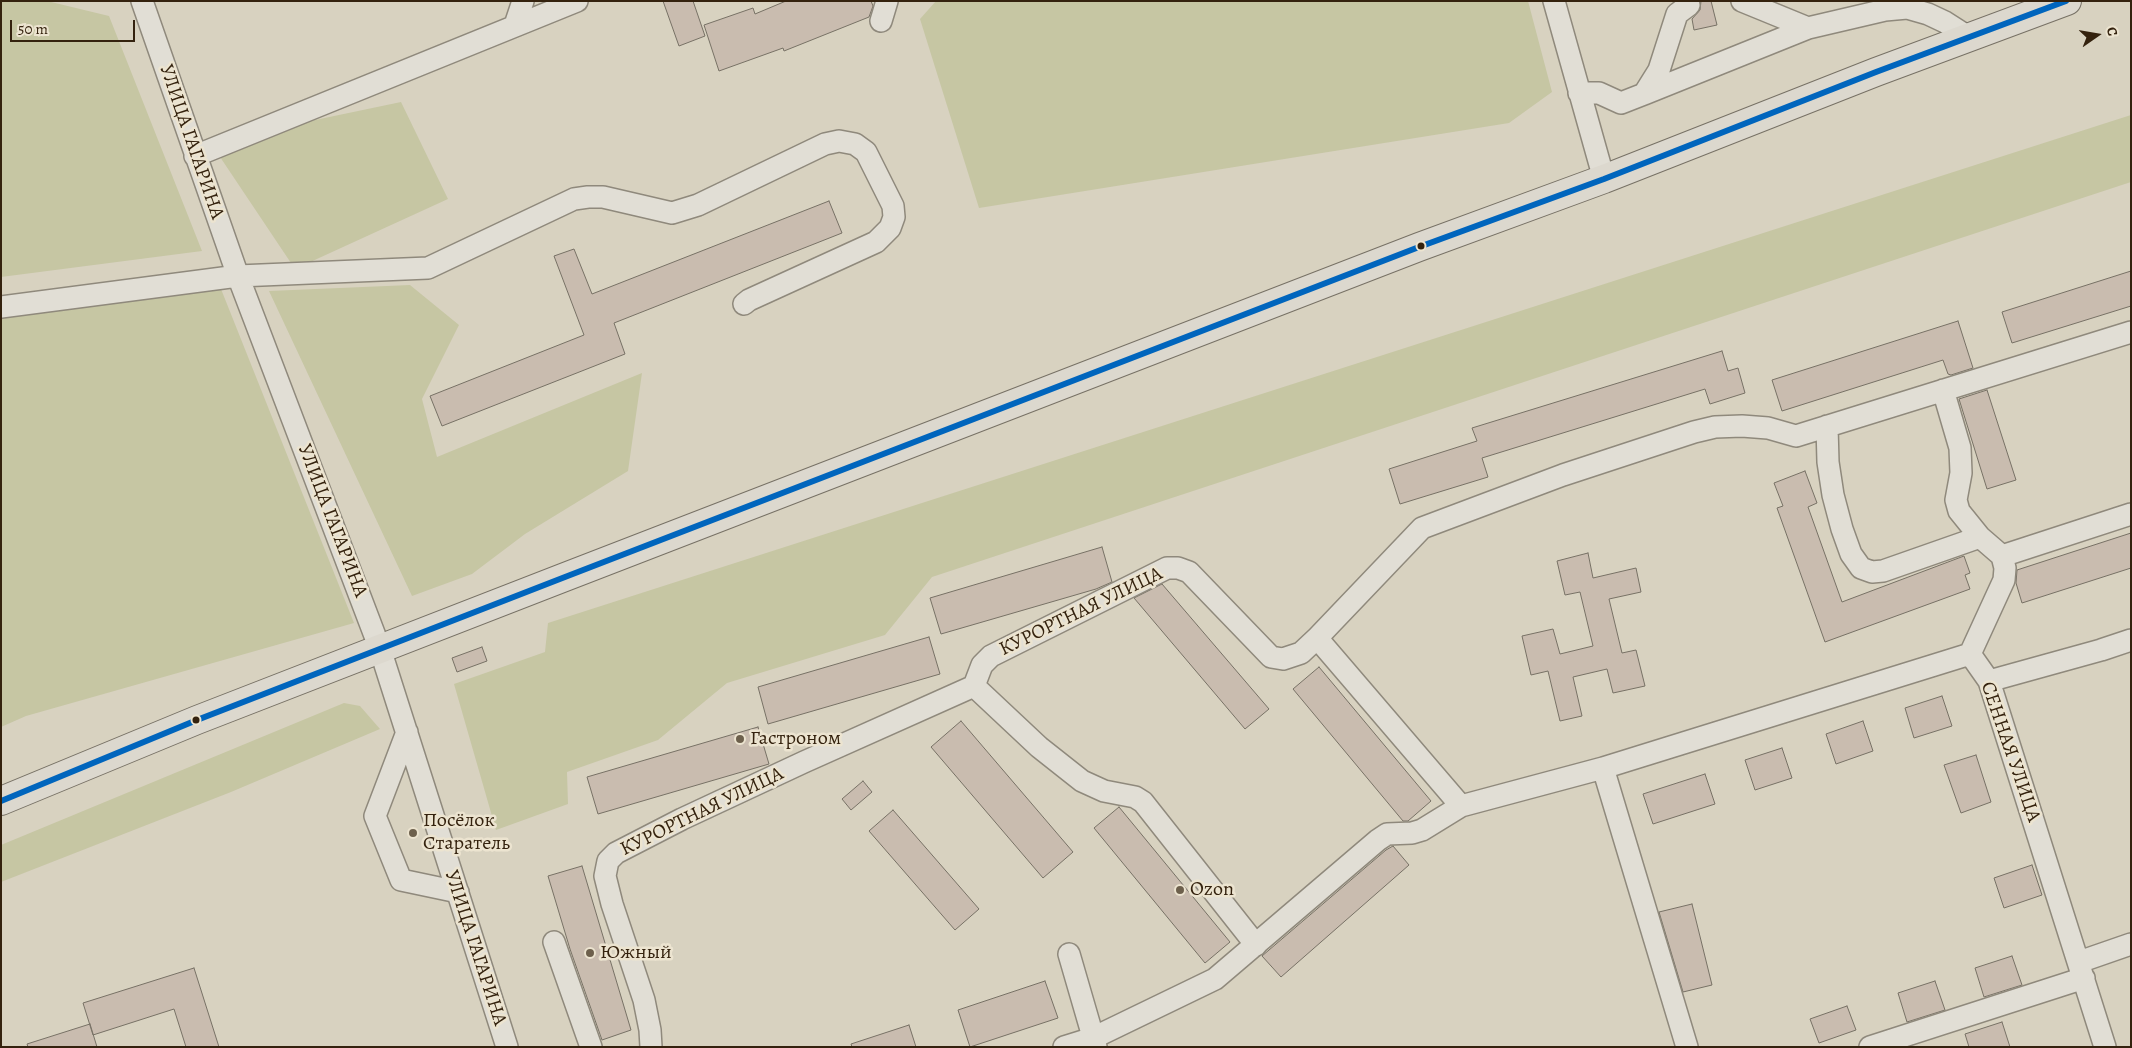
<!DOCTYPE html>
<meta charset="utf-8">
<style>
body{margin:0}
#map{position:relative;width:2132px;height:1048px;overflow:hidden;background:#d8d2c0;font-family:Alegreya,serif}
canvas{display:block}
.frame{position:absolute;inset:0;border:2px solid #34220e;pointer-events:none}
.north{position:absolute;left:2072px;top:10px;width:50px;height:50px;-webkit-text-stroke:4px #ece4d0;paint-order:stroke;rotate:77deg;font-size:14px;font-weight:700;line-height:20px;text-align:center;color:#34220e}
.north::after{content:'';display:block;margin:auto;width:18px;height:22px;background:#34220e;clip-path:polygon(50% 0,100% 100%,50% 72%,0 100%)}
.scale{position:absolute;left:10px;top:20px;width:125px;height:22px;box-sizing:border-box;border:2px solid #34220e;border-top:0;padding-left:6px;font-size:15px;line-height:18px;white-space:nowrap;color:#34220e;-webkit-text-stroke:4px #ece4d0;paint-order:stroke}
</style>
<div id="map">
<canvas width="2132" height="1048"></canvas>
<div class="frame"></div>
<div class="north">С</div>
<div class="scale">50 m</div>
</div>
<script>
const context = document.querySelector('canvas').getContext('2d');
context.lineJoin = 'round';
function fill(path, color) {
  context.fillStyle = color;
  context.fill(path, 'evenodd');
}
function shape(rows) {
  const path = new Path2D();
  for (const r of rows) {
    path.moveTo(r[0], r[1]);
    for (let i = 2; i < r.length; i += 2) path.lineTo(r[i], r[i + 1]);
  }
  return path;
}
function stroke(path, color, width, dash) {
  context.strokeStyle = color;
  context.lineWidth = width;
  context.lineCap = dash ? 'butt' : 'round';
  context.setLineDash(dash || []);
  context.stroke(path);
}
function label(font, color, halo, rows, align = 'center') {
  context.font = font + ' Alegreya,serif';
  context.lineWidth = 5;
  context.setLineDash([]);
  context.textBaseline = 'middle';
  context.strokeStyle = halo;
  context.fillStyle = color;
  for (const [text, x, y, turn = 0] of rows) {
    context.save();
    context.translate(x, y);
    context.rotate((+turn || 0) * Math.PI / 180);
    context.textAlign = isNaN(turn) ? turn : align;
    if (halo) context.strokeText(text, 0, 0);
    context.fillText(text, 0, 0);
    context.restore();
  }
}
fill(shape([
 [1,1,47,1,109,16,202,251,1,277],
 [936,1,1528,1,1552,92,1509,123,979,208,920,19],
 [401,102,448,199,295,269,210,142],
 [2131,115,2131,182,932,577,885,635,727,683,658,740,567,772,568,804,496,830,454,684,545,652,548,623],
 [219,284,354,623,26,716,1,727,1,318],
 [410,285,459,325,422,399,437,457,642,373,628,471,525,534,472,574,412,596,269,291],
 [344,703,360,706,380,729,231,792,1,882,1,845]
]), '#c6c6a3');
const building = shape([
 [663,1,693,1,705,36,679,46,663,1],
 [786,1,871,1,873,6,869,17,784,51,783,48,719,71,704,25,753,8,755,14,786,1],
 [1701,1,1711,1,1717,25,1694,30,1692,19,1700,10,1701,1],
 [829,201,842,233,614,323,625,354,442,426,430,396,584,335,554,256,574,249,592,294,829,201],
 [2131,271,2131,306,2012,343,2002,312,2131,271],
 [1958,321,1973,368,1951,375,1948,374,1943,360,1782,411,1772,380,1958,321],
 [1722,351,1728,371,1738,368,1745,393,1710,404,1705,389,1482,458,1488,477,1400,504,1389,469,1477,441,1472,428,1722,351],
 [1987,390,2016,480,1987,489,1959,399,1987,390],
 [1805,471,1817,503,1808,507,1842,602,1964,556,1970,573,1965,575,1970,589,1825,642,1777,508,1783,506,1774,483,1805,471],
 [2131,533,2131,568,2022,603,2016,583,2017,570,2131,533],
 [1102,547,1112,582,1096,589,941,634,930,598,1102,547],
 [1588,553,1593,578,1636,568,1641,592,1609,599,1622,653,1636,650,1645,686,1613,693,1607,669,1573,677,1582,716,1560,721,1548,671,1531,675,1522,636,1553,629,1560,654,1593,646,1580,592,1565,595,1557,561,1588,553],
 [1162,584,1269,709,1245,729,1134,598,1162,584],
 [929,637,940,674,768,724,758,687,929,637],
 [482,647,487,661,457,672,452,658,482,647],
 [1319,667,1431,801,1408,821,1403,821,1293,689,1319,667],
 [1942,696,1952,726,1914,738,1905,708,1942,696],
 [961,721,1073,852,1043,878,931,747,961,721],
 [1863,721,1873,751,1836,764,1826,734,1863,721],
 [758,727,769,764,598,814,587,777,758,727],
 [1782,748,1792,778,1755,790,1745,760,1782,748],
 [1976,755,1991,802,1961,813,1944,765,1976,755],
 [1705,774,1715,804,1653,824,1643,794,1705,774],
 [863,781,872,792,851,810,842,799,863,781],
 [1119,807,1230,942,1205,963,1094,828,1119,807],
 [893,810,979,909,955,930,869,831,893,810],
 [1393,846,1409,865,1281,977,1262,956,1386,850,1393,846],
 [2032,865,2042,895,2004,908,1994,878,2032,865],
 [582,866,631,1030,602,1040,570,949,548,876,582,866],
 [1692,904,1712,985,1683,992,1659,912,1692,904],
 [2012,956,2022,985,1984,997,1975,968,2012,956],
 [194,968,219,1047,186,1047,174,1009,93,1035,83,1003,194,968],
 [1045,981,1058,1018,970,1047,958,1010,1045,981],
 [1935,981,1945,1010,1907,1022,1898,993,1935,981],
 [1847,1006,1856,1030,1819,1043,1810,1019,1847,1006],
 [2002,1022,2010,1047,1969,1047,1965,1034,2002,1022],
 [90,1024,97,1047,28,1047,27,1044,90,1024],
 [909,1025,916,1047,852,1047,851,1044,909,1025]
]);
fill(building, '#c9bcaf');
stroke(building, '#777165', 1);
const minor = shape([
 [142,1,238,276,380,649,507,1047],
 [1554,1,1604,179],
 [1742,1,1808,28,1885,10,1907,8,1928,14,1945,22,1970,38],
 [881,21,887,1],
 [515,25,523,1],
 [1579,93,1599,93,1621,103,1644,94,1659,70,1677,14,1689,5],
 [1644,94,1808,28],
 [195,156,577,1],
 [1,307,238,276,428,268,574,199,588,197,603,197,672,213,698,205,825,144,839,141,855,144,866,152,893,206,894,217,890,228,876,242,749,300,744,304],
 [1943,390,1960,448,1961,473,1956,500,1959,511,1980,537,2002,556,2005,568,2004,580,1970,654,1989,681,2105,1047],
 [1827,426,1828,462,1833,495,1842,529,1851,554,1861,568,1872,572,1883,571,1980,537],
 [2002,556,2131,514],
 [1317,638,1422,528,1563,475,1694,432,1715,427,1742,426,1768,428,1796,436,2131,332],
 [1989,681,2101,650,2131,640],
 [974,686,1039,747,1082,781,1104,791,1135,797,1143,802,1256,945],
 [407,732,375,816,401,880,458,892],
 [1603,768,1687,1047],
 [554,942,591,1047],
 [1069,954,1096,1047],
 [2079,962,2131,944],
 [651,1047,650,1030,644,1000,612,904,605,876,608,861,616,853,682,819,804,762,974,686,982,665,991,656,1167,568,1178,568,1189,572,1271,657,1283,659,1301,653,1317,638,1461,806],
 [1064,1047,1093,1038,1215,979,1378,840,1387,834,1412,833,1422,830,1461,806,1603,768,1970,654],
 [1870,1047,2084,978]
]);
const major = shape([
 [1,801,197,720,565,577,1419,247,1604,179,1876,72,2067,1]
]);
stroke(minor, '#8f897c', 24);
stroke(major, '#777165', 30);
stroke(minor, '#e1ded5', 21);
stroke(major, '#dcd8ce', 28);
stroke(shape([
 [1,801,197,720,565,577,1419,247,1604,179,1876,72,2066,1]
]), '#0065bd', 6);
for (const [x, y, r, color] of [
 [1421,246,4.5,"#34220e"],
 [196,720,4.5,"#34220e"],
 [740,739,5,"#6d604c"],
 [413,833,5,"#6d604c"],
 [1180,890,5,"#6d604c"],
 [590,953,5,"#6d604c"]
]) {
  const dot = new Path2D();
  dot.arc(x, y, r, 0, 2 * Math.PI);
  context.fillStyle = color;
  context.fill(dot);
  stroke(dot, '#ece4d0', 2);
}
label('20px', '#34220e', '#ece4d0', [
 ["УЛИЦА ГАГАРИНА",191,142,71],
 ["УЛИЦА ГАГАРИНА",332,521,69],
 ["КУРОРТНАЯ УЛИЦА",1081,612,-26],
 ["СЕННАЯ УЛИЦА",2010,752,71],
 ["КУРОРТНАЯ УЛИЦА",702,812,-26],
 ["УЛИЦА ГАГАРИНА",475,948,72]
]);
label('20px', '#34220e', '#ece4d0', [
 ["Гастроном",750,739],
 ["Посёлок",423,821],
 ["Старатель",423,844],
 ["Ozon",1190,890],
 ["Южный",600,953]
], 'left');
</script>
